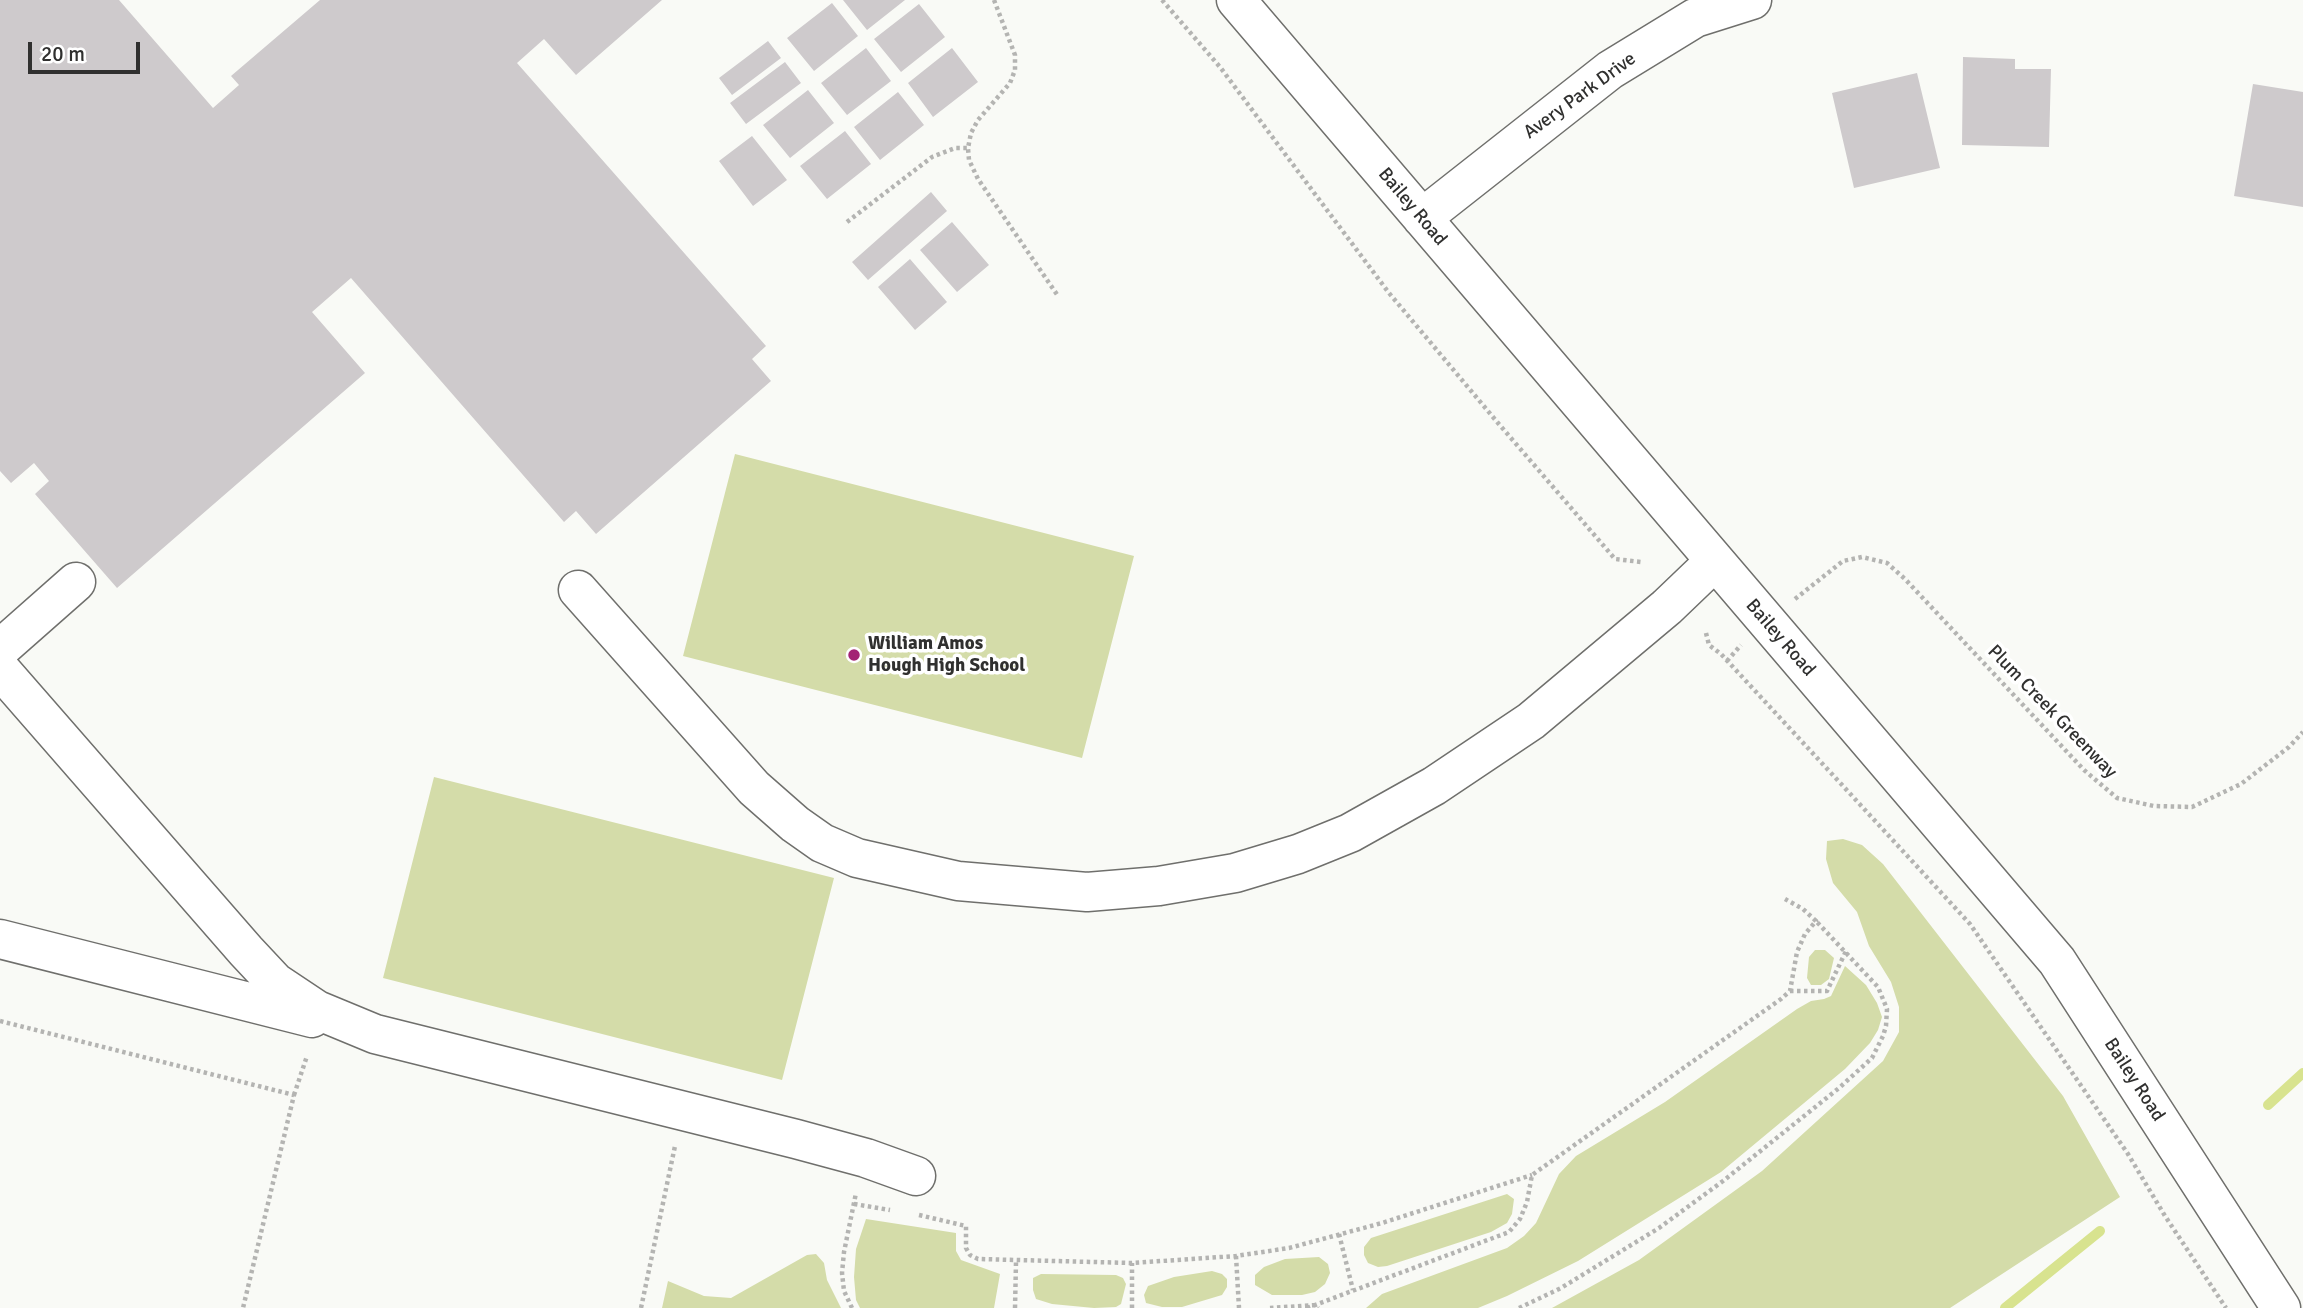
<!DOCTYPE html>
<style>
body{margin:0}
#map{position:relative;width:2303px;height:1308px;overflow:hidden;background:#f9faf6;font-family:Signika,sans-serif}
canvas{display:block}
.scale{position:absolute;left:28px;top:42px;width:112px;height:32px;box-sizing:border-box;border:4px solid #30302f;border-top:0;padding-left:9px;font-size:21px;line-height:24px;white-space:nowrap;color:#30302f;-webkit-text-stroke:5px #fff;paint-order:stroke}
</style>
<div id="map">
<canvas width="2303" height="1308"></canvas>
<div class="scale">20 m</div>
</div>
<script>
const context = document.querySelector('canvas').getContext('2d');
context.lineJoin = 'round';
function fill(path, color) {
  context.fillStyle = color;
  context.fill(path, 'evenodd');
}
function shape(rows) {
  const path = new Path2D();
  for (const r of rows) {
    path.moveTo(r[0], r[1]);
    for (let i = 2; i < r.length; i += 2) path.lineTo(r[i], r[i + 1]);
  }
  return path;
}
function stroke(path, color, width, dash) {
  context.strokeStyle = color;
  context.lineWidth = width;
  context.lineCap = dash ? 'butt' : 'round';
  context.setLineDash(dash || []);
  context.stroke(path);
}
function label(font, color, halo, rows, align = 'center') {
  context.font = font + ' Signika,sans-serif';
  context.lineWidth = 7;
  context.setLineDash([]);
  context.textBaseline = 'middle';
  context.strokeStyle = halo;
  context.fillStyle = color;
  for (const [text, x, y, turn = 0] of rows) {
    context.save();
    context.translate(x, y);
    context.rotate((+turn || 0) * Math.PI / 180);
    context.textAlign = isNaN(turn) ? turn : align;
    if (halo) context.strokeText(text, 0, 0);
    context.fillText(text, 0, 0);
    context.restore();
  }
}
fill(shape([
 [735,454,1134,556,1082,758,683,656],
 [434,777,834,878,782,1080,383,978],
 [1843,839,1862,845,1883,864,2063,1096,2120,1197,1950,1308,1552,1308,1639,1260,1762,1171,1883,1061,1899,1032,1899,1007,1891,982,1869,946,1857,912,1833,883,1826,859,1827,841],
 [1815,950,1825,950,1834,958,1829,979,1821,985,1811,985,1807,978,1809,957],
 [1845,966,1866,985,1877,1003,1882,1017,1878,1030,1870,1043,1845,1069,1721,1172,1578,1261,1507,1296,1478,1308,1366,1308,1382,1294,1507,1248,1524,1236,1536,1223,1559,1174,1576,1156,1665,1102,1797,1009,1811,1001,1824,999,1831,996],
 [1507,1194,1514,1199,1512,1214,1507,1223,1491,1232,1387,1266,1378,1267,1368,1263,1364,1255,1364,1247,1371,1238],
 [866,1219,956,1233,956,1251,961,1260,1000,1274,994,1308,860,1308,856,1300,854,1277,856,1249],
 [816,1254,824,1263,827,1280,841,1308,662,1308,668,1281,704,1296,731,1298,807,1255],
 [1319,1257,1328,1264,1330,1273,1325,1284,1315,1292,1302,1295,1272,1295,1255,1285,1255,1275,1264,1267,1285,1259],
 [1212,1271,1222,1274,1227,1279,1227,1287,1222,1295,1182,1307,1162,1307,1146,1303,1144,1295,1148,1286,1174,1277],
 [1041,1274,1116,1275,1123,1278,1126,1284,1121,1304,1116,1307,1094,1308,1052,1304,1036,1299,1033,1290,1033,1278]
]), '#d4dca9');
stroke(shape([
 [2268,1105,2303,1073],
 [2005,1308,2100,1231]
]), '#d8e38f', 10);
fill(shape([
 [0,0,119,0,213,108,239,85,231,76,320,0,662,0,576,75,544,39,517,63,766,346,752,359,771,381,596,534,576,511,564,522,351,278,312,312,365,373,117,588,35,494,49,481,34,463,11,483,0,471],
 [843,0,905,0,867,30],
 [832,3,858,36,814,71,787,38],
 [919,4,945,37,901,72,874,39],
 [768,41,781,58,732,95,719,78],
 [866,48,891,81,847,115,821,83],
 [952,48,978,82,933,117,908,83],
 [1963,57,2015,59,2015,69,2051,69,2049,147,1962,145],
 [785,62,801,83,746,124,730,103],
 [1917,73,1940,168,1854,188,1832,93],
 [2253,84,2303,92,2303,207,2234,196],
 [808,90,834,123,790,158,763,125],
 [898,92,924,125,880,160,854,127],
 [845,131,871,164,827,199,800,166],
 [752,136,787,180,753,206,719,161],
 [931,192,947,211,868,280,852,262],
 [952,222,989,265,957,292,920,250],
 [910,259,947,302,915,330,878,287]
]), '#cecacc');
const minor = shape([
 [1236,0,2057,961,2281,1308],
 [1422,218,1610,70,1695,18,1752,0],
 [578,590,754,788,795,824,822,843,857,858,958,881,1087,892,1159,886,1235,873,1298,854,1350,833,1434,786,1531,721,1667,607,1714,562],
 [0,649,76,582],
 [0,669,246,951,275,982,317,1010,375,1034,796,1139,866,1158,916,1176],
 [0,939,312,1018]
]);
stroke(minor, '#6f6f6c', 41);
stroke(shape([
 [994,0,1015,55,1015,70,1010,83,978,120,971,133,968,148,969,160,978,179,1058,296],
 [1162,0,1220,67,1389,293,1498,423,1615,559,1641,562],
 [847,222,932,157,955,148,968,148],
 [1795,599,1843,561,1862,557,1887,563,1905,579,2084,770,2117,798,2154,806,2192,807,2241,784,2289,747,2303,732],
 [1706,633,1709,645,1721,654,1843,786,1970,924,2128,1154,2165,1216,2226,1308],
 [1727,661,1741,645],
 [1790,991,1827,991,1846,951],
 [0,1021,294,1095,243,1308],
 [294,1095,307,1056],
 [854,1204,890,1210],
 [919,1215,966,1226,966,1248,970,1255,978,1259,1132,1263,1236,1256,1289,1248,1382,1223,1532,1175],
 [1339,1234,1353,1290],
 [1236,1256,1239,1308],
 [641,1308,675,1146],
 [852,1308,844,1291,842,1273,844,1252,856,1193],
 [1015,1308,1016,1262],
 [1132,1308,1132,1263],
 [1270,1308,1316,1305,1318,1308],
 [1307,1308,1509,1232,1520,1219,1527,1202,1532,1175,1781,999,1790,991,1797,952,1805,934,1816,921,1803,909,1785,899],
 [1519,1308,1561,1288,1659,1228,1723,1181,1839,1088,1872,1058,1883,1036,1886,1026,1887,1009,1878,987,1816,921]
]), '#b4b4b2', 4.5, [3.5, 3.5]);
stroke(minor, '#fff', 38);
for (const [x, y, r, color] of [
 [854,655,7,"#a32374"]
]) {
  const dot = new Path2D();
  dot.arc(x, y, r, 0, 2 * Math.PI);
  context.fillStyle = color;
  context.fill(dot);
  stroke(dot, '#fff', 2.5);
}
label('19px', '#30302f', '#fff', [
 ["Avery Park Drive",1580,96,-36],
 ["Bailey Road",1412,207,50],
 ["Bailey Road",1780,638,49],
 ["Plum Creek Greenway",2052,712,46],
 ["Bailey Road",2134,1080,57]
]);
label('bold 19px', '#30302f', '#fff', [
 ["William Amos",868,644],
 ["Hough High School",868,666]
], 'left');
</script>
